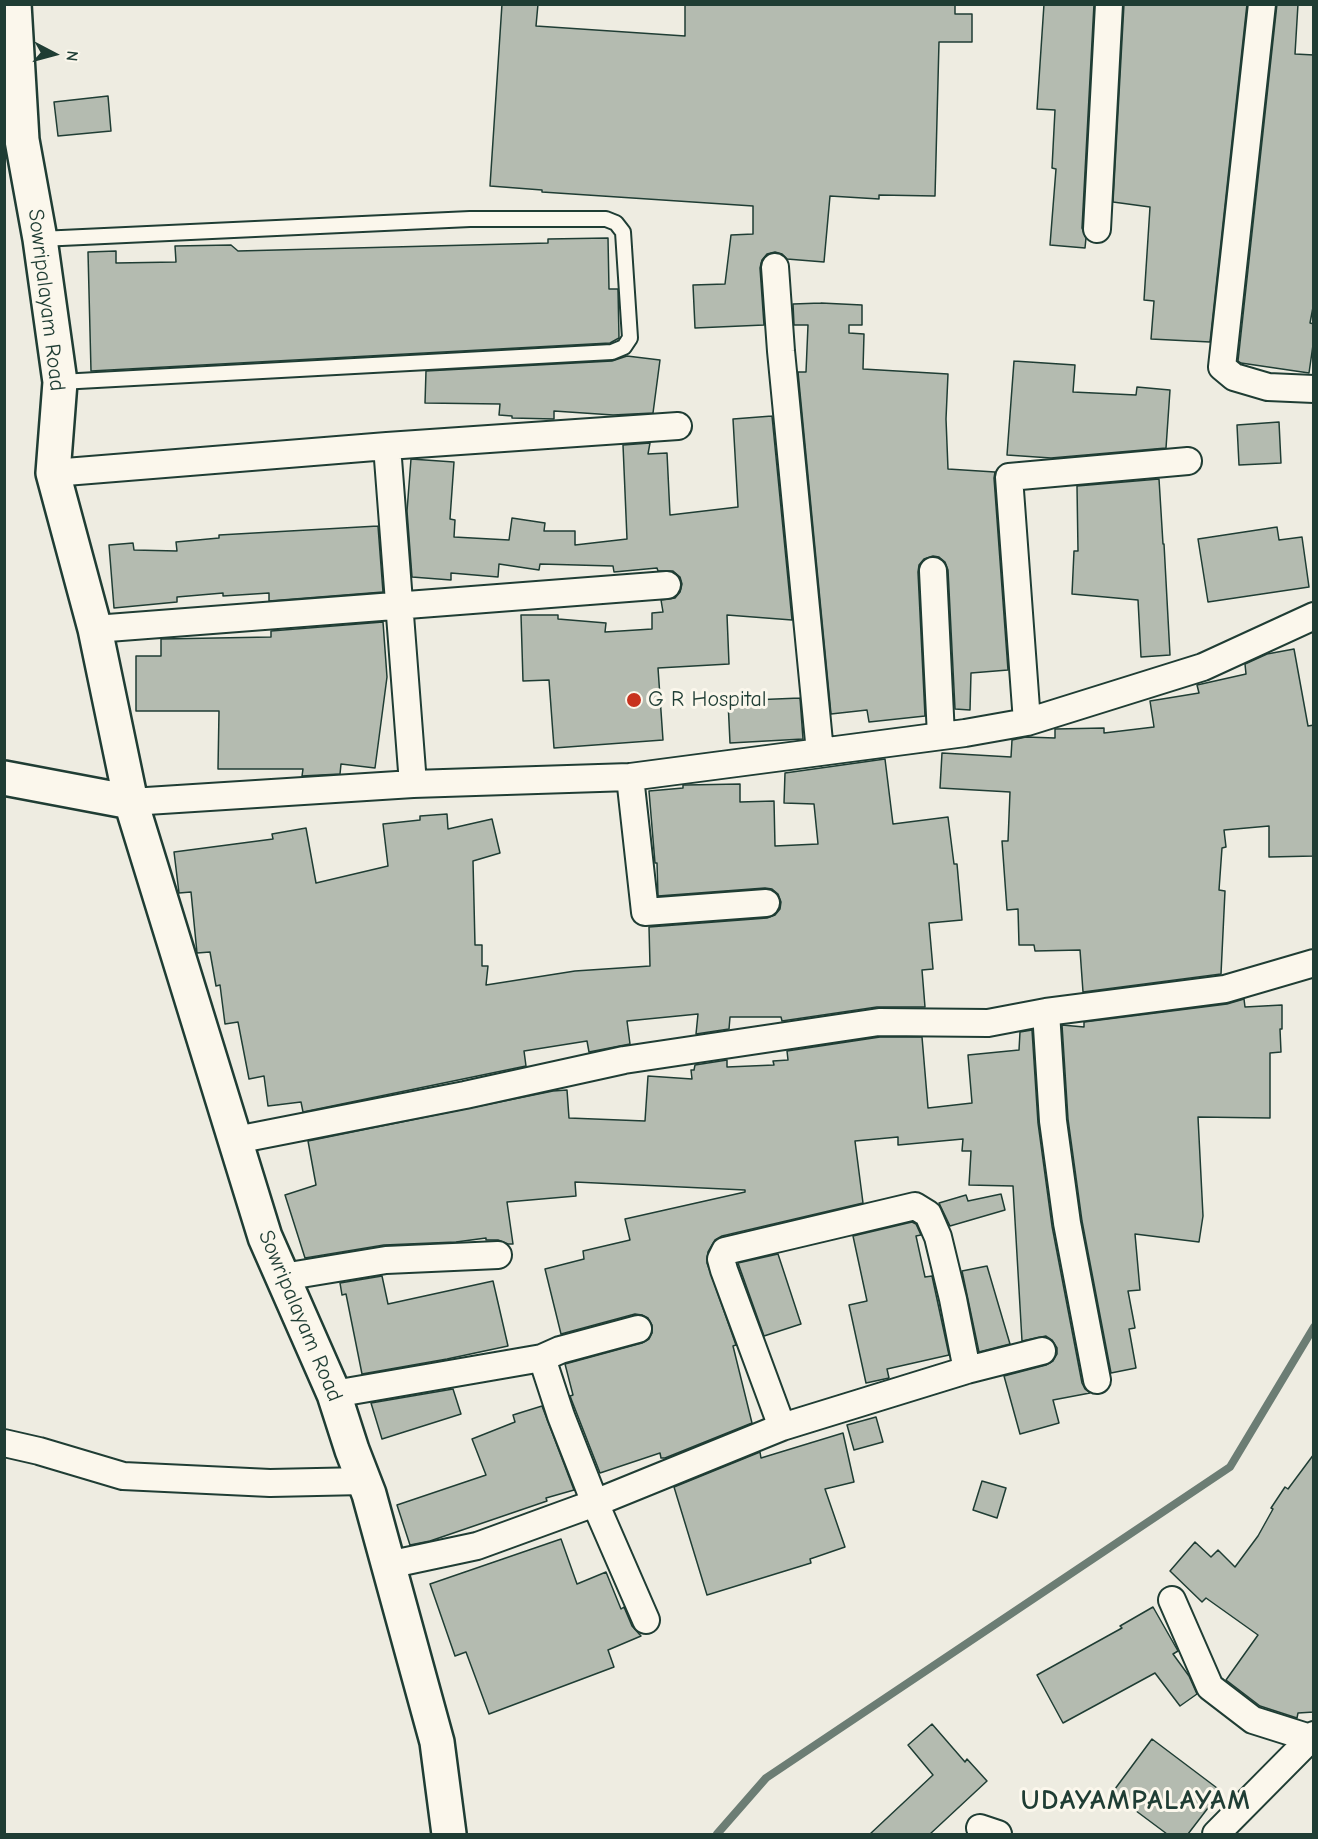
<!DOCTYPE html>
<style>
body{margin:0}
#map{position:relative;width:1318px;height:1839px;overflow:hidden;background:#eeece1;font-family:"Comic Neue",sans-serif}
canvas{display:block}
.frame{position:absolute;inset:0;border:6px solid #1f3d34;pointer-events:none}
.north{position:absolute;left:24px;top:24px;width:60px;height:60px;-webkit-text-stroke:4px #fbf7ec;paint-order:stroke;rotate:96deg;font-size:16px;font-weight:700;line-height:24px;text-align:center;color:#1f3d34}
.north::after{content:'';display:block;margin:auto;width:21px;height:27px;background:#1f3d34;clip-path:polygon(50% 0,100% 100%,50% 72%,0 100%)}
</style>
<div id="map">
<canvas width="1318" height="1839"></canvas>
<div class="frame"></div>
<div class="north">N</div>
</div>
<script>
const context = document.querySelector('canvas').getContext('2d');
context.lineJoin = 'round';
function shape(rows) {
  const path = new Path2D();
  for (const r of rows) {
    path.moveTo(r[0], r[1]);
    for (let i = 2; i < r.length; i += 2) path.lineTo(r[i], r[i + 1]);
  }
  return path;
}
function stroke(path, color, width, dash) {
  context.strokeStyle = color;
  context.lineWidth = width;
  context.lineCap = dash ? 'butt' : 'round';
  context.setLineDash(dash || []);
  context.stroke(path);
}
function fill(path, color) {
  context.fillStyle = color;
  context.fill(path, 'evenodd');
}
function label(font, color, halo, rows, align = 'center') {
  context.font = font + ' "Comic Neue",sans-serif';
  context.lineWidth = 6;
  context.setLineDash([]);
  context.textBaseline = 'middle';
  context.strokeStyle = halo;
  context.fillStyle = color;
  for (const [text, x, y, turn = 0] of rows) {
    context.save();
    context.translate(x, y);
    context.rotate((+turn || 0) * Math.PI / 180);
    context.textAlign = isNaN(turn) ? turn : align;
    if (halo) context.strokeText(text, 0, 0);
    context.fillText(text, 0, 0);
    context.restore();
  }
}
stroke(shape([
 [717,1834,766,1778,1230,1467,1314,1327]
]), '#6c7d74', 8);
const building = shape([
 [502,4,538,4,536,26,685,36,685,4,955,4,955,14,972,14,972,42,939,42,935,196,879,195,879,199,830,196,824,262,787,259,782,254,775,252,767,254,762,260,760,268,764,325,695,328,693,285,725,284,731,235,753,234,753,206,542,192,542,190,490,186,502,4],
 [1044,4,1094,4,1082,228,1086,238,1085,248,1050,245,1056,169,1052,168,1055,110,1037,109,1044,4],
 [1124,4,1247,4,1210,342,1151,339,1154,301,1144,300,1150,207,1113,202,1124,4],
 [1277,4,1298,4,1295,54,1314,55,1314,302,1310,323,1314,324,1314,338,1309,373,1241,363,1238,361,1277,4],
 [108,96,111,131,58,136,54,102,108,96],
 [608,238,609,289,618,289,619,338,610,343,91,371,88,252,116,251,116,263,176,262,175,246,231,245,238,251,548,243,548,239,608,238],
 [821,303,862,305,862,325,849,325,849,333,864,334,863,369,948,374,946,419,948,469,995,472,994,478,1008,670,971,673,970,710,955,709,948,570,945,562,939,557,933,556,924,559,919,565,918,572,925,716,869,722,867,710,831,714,798,372,806,372,808,325,794,325,793,304,821,303],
 [627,356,660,360,653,413,613,415,554,411,554,419,512,418,512,416,499,415,500,404,425,403,426,371,612,361,627,356],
 [1014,361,1075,365,1073,392,1136,395,1137,387,1170,390,1166,448,1051,458,1007,455,1014,361],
 [772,416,792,620,727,615,729,664,658,668,663,740,554,748,549,680,523,681,521,615,558,615,558,619,606,623,605,632,652,629,652,613,663,612,661,600,675,598,680,592,682,584,680,577,673,571,658,571,657,568,614,572,613,566,540,564,539,570,499,564,498,577,451,573,451,580,412,577,407,511,411,459,454,462,450,519,455,520,454,537,509,540,512,518,545,523,544,531,575,531,575,545,627,539,623,445,650,443,648,454,667,453,670,515,738,507,733,419,772,416],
 [1279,422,1281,463,1239,465,1237,425,1279,422],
 [1159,479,1163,544,1164,544,1170,655,1141,657,1138,600,1072,594,1074,551,1078,551,1077,486,1159,479],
 [378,526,383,592,269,601,269,593,223,596,223,593,177,597,177,602,114,608,109,545,133,543,134,550,177,551,176,542,219,538,219,535,378,526],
 [1277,527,1279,540,1302,537,1309,587,1208,602,1198,539,1277,527],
 [383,622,387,677,375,768,341,764,340,774,302,776,303,769,218,769,219,711,136,711,136,656,161,656,161,639,271,637,271,631,383,622],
 [1294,649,1308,726,1314,725,1314,856,1269,857,1269,826,1224,830,1226,847,1222,848,1219,890,1225,891,1221,974,1083,992,1080,950,1035,951,1034,945,1019,945,1018,909,1007,910,1002,841,1008,841,1010,792,940,788,942,753,1011,757,1012,740,1026,737,1055,738,1055,729,1104,728,1104,733,1154,727,1150,701,1199,693,1197,685,1246,674,1245,664,1267,654,1294,649],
 [800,698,803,739,730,743,728,701,800,698],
 [885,759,893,824,948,817,954,864,957,864,962,920,929,923,933,969,922,970,925,1007,877,1007,782,1021,781,1017,730,1017,729,1029,696,1034,698,1014,627,1021,630,1044,589,1052,587,1041,524,1051,526,1066,303,1112,301,1102,268,1106,264,1076,249,1079,238,1022,225,1024,220,985,216,986,210,952,197,953,191,892,179,893,174,852,273,839,272,834,306,828,316,883,388,866,383,824,420,820,420,816,447,814,448,829,492,819,500,853,473,861,475,945,482,945,482,966,488,966,486,985,575,971,650,966,649,927,767,918,775,915,780,909,781,902,778,894,772,889,765,888,658,896,657,863,655,863,649,791,683,788,683,785,686,785,740,784,740,802,774,801,775,846,818,844,814,804,784,803,785,773,885,759],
 [1244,999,1245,1007,1282,1005,1282,1029,1280,1029,1281,1052,1270,1053,1270,1118,1198,1117,1203,1216,1199,1242,1135,1234,1140,1290,1128,1291,1135,1328,1129,1329,1136,1368,1111,1373,1082,1221,1068,1119,1062,1025,1084,1027,1084,1022,1227,1004,1244,999],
 [1032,1030,1038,1123,1052,1226,1082,1383,1085,1389,1090,1393,1053,1400,1059,1423,1020,1434,1004,1376,1046,1365,1053,1361,1057,1354,1057,1348,1052,1340,1046,1336,1022,1341,1013,1186,969,1185,971,1151,962,1151,963,1139,898,1145,898,1137,855,1141,863,1203,722,1236,715,1240,708,1252,707,1263,736,1345,733,1346,752,1423,665,1458,661,1458,660,1453,600,1473,570,1396,573,1395,565,1364,642,1343,649,1339,652,1333,652,1325,648,1318,642,1315,635,1314,561,1334,545,1269,584,1259,583,1251,630,1240,625,1219,745,1192,745,1190,575,1182,576,1196,507,1202,513,1244,508,1244,498,1240,486,1240,486,1238,456,1242,384,1245,305,1258,285,1195,316,1185,308,1141,553,1091,567,1090,569,1118,645,1121,648,1076,692,1079,691,1070,694,1070,695,1065,727,1060,727,1067,774,1065,773,1061,788,1060,787,1051,880,1037,922,1037,928,1108,972,1103,968,1055,1019,1050,1020,1032,1032,1030],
 [1001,1194,1005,1210,950,1226,939,1203,966,1195,968,1201,1001,1194],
 [912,1222,916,1224,921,1235,916,1236,925,1277,932,1276,949,1355,887,1369,889,1378,866,1383,849,1305,867,1301,853,1236,912,1222],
 [778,1254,801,1324,764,1336,738,1263,778,1254],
 [987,1266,1010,1344,979,1352,962,1271,987,1266],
 [382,1276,388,1304,493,1281,508,1346,447,1359,362,1374,346,1294,342,1295,340,1283,382,1276],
 [453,1389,461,1414,382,1439,371,1403,453,1389],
 [542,1406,574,1490,546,1498,547,1501,430,1541,410,1545,397,1505,486,1475,472,1439,515,1422,513,1415,542,1406],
 [876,1417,883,1442,854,1450,847,1425,876,1417],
 [843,1433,854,1482,825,1489,845,1547,810,1559,811,1563,707,1595,674,1487,760,1452,761,1458,843,1433],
 [1314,1454,1314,1712,1298,1713,1297,1718,1260,1706,1226,1680,1258,1635,1206,1598,1202,1602,1170,1571,1195,1542,1211,1557,1218,1550,1235,1567,1258,1536,1273,1509,1271,1508,1285,1487,1288,1489,1314,1454],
 [982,1481,1006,1488,997,1518,973,1510,982,1481],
 [561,1539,577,1584,606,1572,621,1609,624,1607,632,1626,641,1636,608,1650,614,1667,489,1714,466,1652,455,1656,430,1584,561,1539],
 [1153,1607,1178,1651,1173,1654,1189,1676,1197,1694,1180,1706,1155,1673,1063,1723,1037,1675,1122,1628,1120,1626,1153,1607],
 [932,1724,965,1762,967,1759,987,1781,930,1834,870,1834,933,1775,908,1745,932,1724],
 [1152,1739,1221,1791,1188,1834,1167,1834,1112,1793,1152,1739]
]);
fill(building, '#b4bbb0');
stroke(building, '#1f3d34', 1.5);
const service = shape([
 [40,239,470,219,606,219,616,223,623,232,630,338,624,347,612,352,60,382]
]);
const minor = shape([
 [1262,4,1222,367,1234,377,1268,387,1314,389],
 [1097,229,1109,4],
 [775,267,781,351,820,752],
 [387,446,678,426],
 [53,473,387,446,413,784],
 [933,571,941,736],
 [95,629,667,585],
 [1027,722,1009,477,1188,461],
 [630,777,645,912,766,903],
 [131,802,413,784,630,777,965,733,1027,722,1203,667,1314,616],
 [1046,1012,1053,1121,1067,1223,1097,1380],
 [236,1140,465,1095,624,1060,879,1022,988,1023,1046,1012,1225,989,1314,963],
 [283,1277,386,1260,498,1255],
 [638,1329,560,1350,542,1358,561,1416,595,1503,646,1620],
 [967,1370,1042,1351],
 [334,1394,542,1358],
 [4,1443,39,1451,123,1476,270,1483,364,1481],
 [388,1565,477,1546,595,1503,782,1427,967,1370,953,1299,938,1237,928,1214,915,1206,725,1251,721,1259,724,1270,782,1427],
 [1172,1600,1210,1687,1253,1720,1310,1738],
 [980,1828,998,1834],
 [1216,1834,1314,1735]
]);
const tertiary = shape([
 [14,4,22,140,40,239,60,382,53,473,95,629,131,802,265,1237,334,1394,352,1450,369,1494,437,1742,449,1834],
 [4,778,131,802]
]);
stroke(service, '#1f3d34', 18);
stroke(minor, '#1f3d34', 30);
stroke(tertiary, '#1f3d34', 38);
stroke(service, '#fbf7ec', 14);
stroke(minor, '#fbf7ec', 26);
stroke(tertiary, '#fbf7ec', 33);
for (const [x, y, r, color] of [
 [634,700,8,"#c8321e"]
]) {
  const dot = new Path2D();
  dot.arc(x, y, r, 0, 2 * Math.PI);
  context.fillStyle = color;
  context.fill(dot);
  stroke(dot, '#fbf7ec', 2);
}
label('22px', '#1f3d34', '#fbf7ec', [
 ["Sowripalayam Road",46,300,83],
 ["Sowripalayam Road",300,1316,67]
]);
label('22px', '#1f3d34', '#fbf7ec', [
 ["G R Hospital",648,700]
], 'left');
context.letterSpacing = '1.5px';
label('bold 28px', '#1f3d34', '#fbf7ec', [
 ["UDAYAMPALAYAM",1136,1801]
]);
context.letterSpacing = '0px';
</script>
